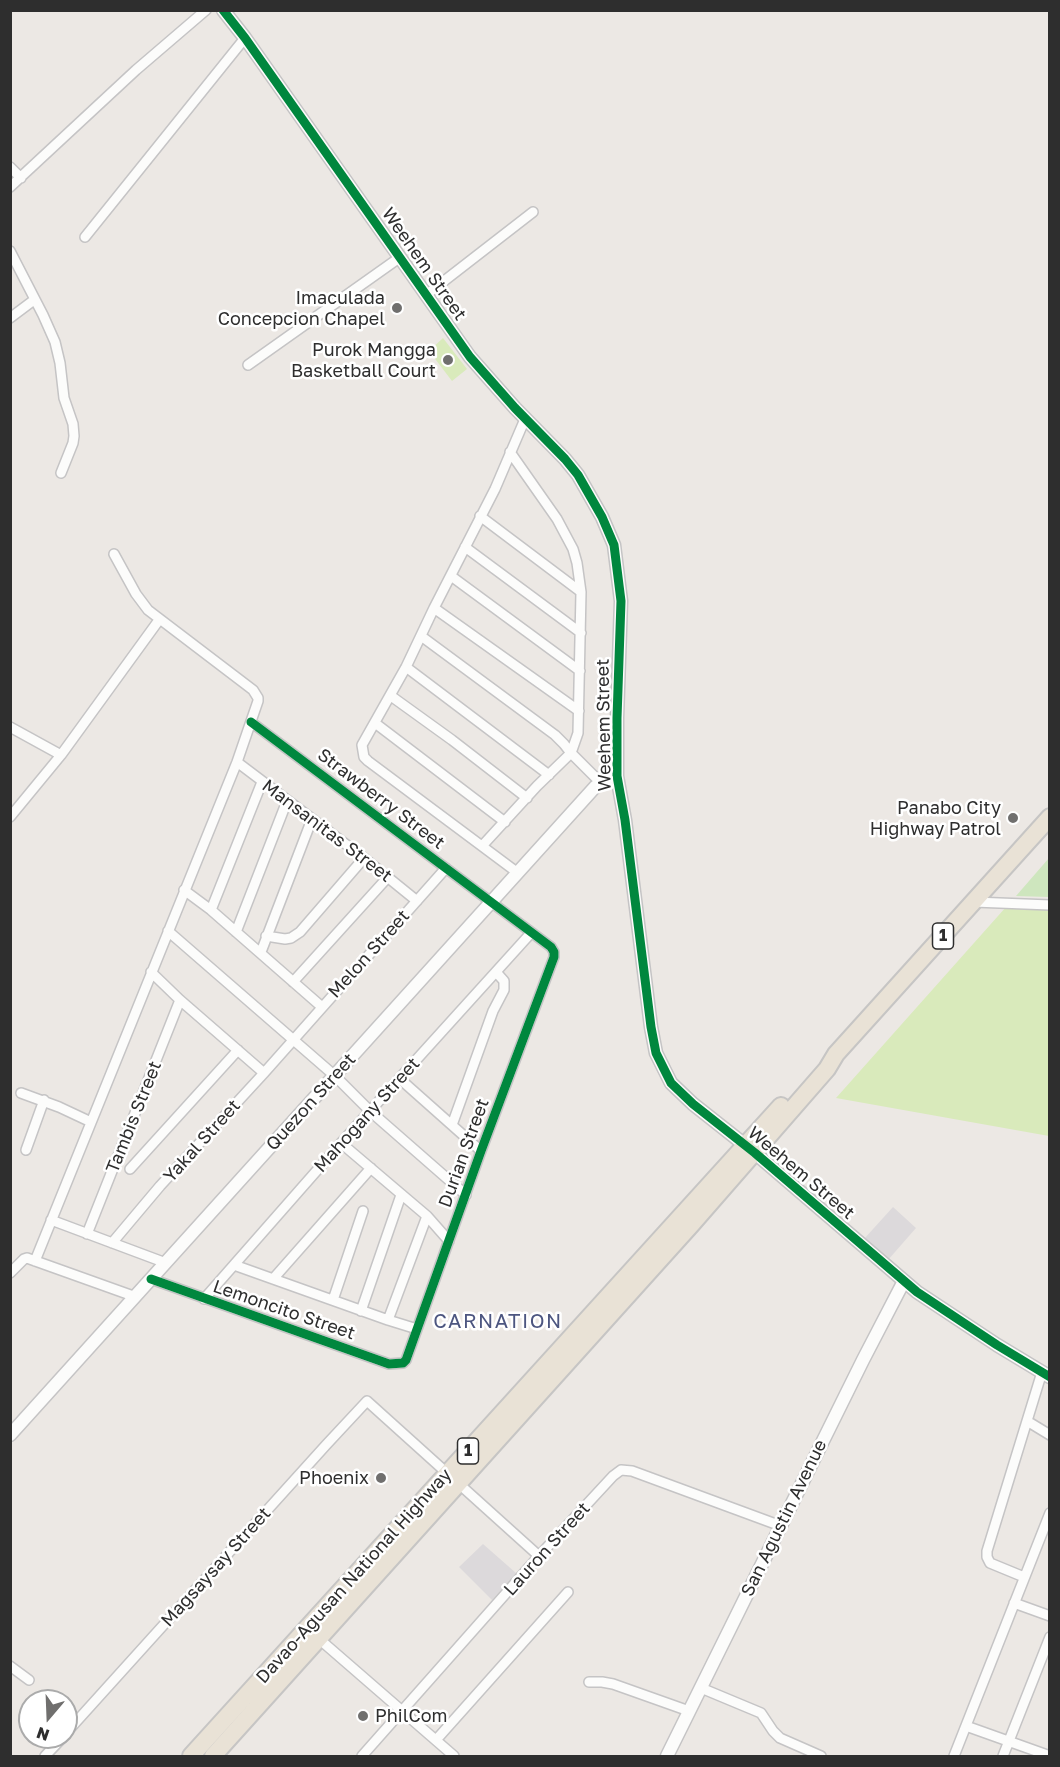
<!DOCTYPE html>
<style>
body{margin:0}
#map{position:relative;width:1060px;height:1767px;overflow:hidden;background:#ece8e4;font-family:"Golos Text",sans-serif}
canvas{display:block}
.frame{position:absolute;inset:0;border:12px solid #2e2e2e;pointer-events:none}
.north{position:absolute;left:18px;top:1689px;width:60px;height:60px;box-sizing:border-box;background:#fff;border:2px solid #ababab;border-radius:50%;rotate:199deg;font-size:16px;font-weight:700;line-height:24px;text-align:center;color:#2e2e2e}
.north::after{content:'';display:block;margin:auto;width:21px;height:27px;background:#706f6e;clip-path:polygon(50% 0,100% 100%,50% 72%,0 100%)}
</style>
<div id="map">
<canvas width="1060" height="1767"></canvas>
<div class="frame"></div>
<div class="north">N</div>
</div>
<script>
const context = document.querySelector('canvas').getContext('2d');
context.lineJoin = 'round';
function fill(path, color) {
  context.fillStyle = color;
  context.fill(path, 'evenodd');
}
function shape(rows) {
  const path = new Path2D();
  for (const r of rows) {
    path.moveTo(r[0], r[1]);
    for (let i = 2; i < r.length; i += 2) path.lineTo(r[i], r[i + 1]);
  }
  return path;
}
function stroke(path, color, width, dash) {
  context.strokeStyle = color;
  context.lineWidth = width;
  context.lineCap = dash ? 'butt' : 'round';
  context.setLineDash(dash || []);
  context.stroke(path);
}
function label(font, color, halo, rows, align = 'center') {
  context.font = font + ' "Golos Text",sans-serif';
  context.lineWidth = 5;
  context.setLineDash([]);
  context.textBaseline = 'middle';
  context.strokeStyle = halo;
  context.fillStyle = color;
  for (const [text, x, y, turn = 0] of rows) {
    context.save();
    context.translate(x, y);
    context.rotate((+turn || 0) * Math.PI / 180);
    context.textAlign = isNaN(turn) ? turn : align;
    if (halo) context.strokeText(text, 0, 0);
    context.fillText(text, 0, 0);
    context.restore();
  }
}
fill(shape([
 [893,1207,916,1228,888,1260,864,1239],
 [483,1544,516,1573,492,1600,459,1567]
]), '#dcd9db');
fill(shape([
 [1049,858,1049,897,1016,896]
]), '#cee6be');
fill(shape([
 [443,338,467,369,452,381,429,351],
 [1006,907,1049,909,1049,1136,836,1098]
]), '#d9eabb');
const minor = shape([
 [10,167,21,178],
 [10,187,136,70,206,10],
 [85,237,245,38],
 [10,251,43,315,55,342,60,363,64,398,73,424,74,436,73,443,61,473],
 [426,295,533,212],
 [10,318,34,300],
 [248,365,399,258],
 [480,516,581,592],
 [465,547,581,633],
 [451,576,580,671],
 [434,608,579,711],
 [421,636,555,735,564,744,571,753,600,782],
 [406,667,549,775],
 [391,696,452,740,527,798],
 [375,723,505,822],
 [10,727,61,755],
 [237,762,364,858,417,901],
 [10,817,61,755,159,620],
 [482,846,537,786,571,753,578,733,581,592,577,563,573,549,557,519,510,452],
 [518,873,368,761,364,757,362,745,406,667,434,608,495,489,525,419],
 [184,890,211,910,322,1007],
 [974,902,1050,905],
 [211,910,262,782],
 [168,931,335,1076,370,1111,466,1195],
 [236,932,287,801],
 [266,936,285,939,291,938,300,932,364,858],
 [261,952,312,819],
 [151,972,180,1000,264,1073],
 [293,982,388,877],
 [400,1079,481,1151],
 [21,1093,59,1107,91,1122],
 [452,1125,493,1011,504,990,504,981,496,972],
 [341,1143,427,1216,449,1241],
 [26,1150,44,1100],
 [130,1169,238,1050],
 [51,1220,166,1263],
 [87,1234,180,1000],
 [112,1243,160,1186,264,1073,446,868],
 [35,1261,237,762,258,701,258,698,253,690,148,610,136,594,114,554],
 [234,1265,388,1320,417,1329],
 [10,1273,24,1259,27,1258,136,1297],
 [151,1279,389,1364,403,1363,406,1360,481,1151,554,957,554,952,551,947,251,722],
 [273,1279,371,1168],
 [204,1299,341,1143,531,933],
 [333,1300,363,1211],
 [361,1311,401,1195],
 [388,1320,427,1216],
 [1027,1421,1050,1435],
 [1024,1577,990,1563,987,1557,987,1551,1042,1372],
 [1014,1603,1050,1616],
 [318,1638,454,1756],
 [10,1666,29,1680],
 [589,1682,602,1682,613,1684,689,1711],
 [701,1688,761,1713,773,1731,780,1738,821,1756],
 [966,1726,1050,1756],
 [66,1733,326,1445,367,1401,539,1556],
 [436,1740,568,1592],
 [45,1756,63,1737],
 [362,1756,539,1556,613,1476,621,1470,632,1471,781,1526],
 [954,1756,1050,1513],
 [1003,1756,1050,1637]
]);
const tertiary = shape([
 [223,10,245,38,470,357,515,408,565,459,578,475,602,517,614,545,621,601,617,718,617,776,625,820,651,1027,656,1053,671,1083,693,1104,755,1153,917,1292,997,1345,1050,1377],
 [10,1435,595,787,604,780,617,776],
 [667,1756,863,1360,904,1281]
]);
const trunk = shape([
 [191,1756,781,1106],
 [213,1756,691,1225,827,1069,836,1054,1050,817]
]);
stroke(minor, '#c5c4c5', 12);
stroke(tertiary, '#c5c4c5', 15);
stroke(trunk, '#c6c5c4', 20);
stroke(minor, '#fcfcfb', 9);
stroke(tertiary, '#fcfcfb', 12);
stroke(trunk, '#e9e2d6', 16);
stroke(shape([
 [223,10,245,38,470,357,515,408,565,459,578,475,602,517,614,545,621,601,617,718,617,776,625,820,651,1027,656,1053,671,1083,693,1104,755,1153,917,1292,997,1345,1050,1377],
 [151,1279,389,1364,403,1363,406,1360,481,1151,554,957,554,952,551,947,251,722]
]), '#00873e', 9);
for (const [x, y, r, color] of [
 [397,308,6,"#706f6e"],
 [448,360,6,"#706f6e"],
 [1013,818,6,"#706f6e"],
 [381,1478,6,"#706f6e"],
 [363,1716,6,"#706f6e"]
]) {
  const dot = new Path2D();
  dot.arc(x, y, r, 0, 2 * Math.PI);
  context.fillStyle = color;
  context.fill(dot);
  stroke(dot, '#fff', 2);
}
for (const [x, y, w] of [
 [943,936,21],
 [468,1451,21]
]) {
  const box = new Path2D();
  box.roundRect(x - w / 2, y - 13, w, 26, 4.5);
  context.fillStyle = '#fff';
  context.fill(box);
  stroke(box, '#2e2e2e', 1.5);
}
label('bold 16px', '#2e2e2e', null, [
 ["1",943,936],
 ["1",468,1451]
]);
label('18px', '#2e2e2e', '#fff', [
 ["Weehem Street",424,264,55],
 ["Weehem Street",604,725,-91],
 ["Strawberry Street",381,799,37],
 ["Mansanitas Street",327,831,37],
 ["Melon Street",369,954,-48],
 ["Quezon Street",311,1102,-48],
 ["Mahogany Street",367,1115,-48],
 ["Tambis Street",134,1117,-68],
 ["Yakal Street",202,1141,-48],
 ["Durian Street",464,1153,-70],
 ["Weehem Street",801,1173,40],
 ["Lemoncito Street",284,1310,19],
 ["San Agustin Avenue",784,1518,-64],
 ["Lauron Street",547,1549,-48],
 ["Magsaysay Street",216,1567,-48],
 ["Davao-Agusan National Highway",354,1576,-48]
]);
label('18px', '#2e2e2e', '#fff', [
 ["Imaculada",385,298],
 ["Concepcion Chapel",385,319],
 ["Purok Mangga",436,350],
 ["Basketball Court",436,371],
 ["Panabo City",1001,808],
 ["Highway Patrol",1001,829],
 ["Phoenix",369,1478],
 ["PhilCom",375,1716,"left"]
], 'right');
context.letterSpacing = '1.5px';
label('20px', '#4d5680', '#fff', [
 ["CARNATION",498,1322]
]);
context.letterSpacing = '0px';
</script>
